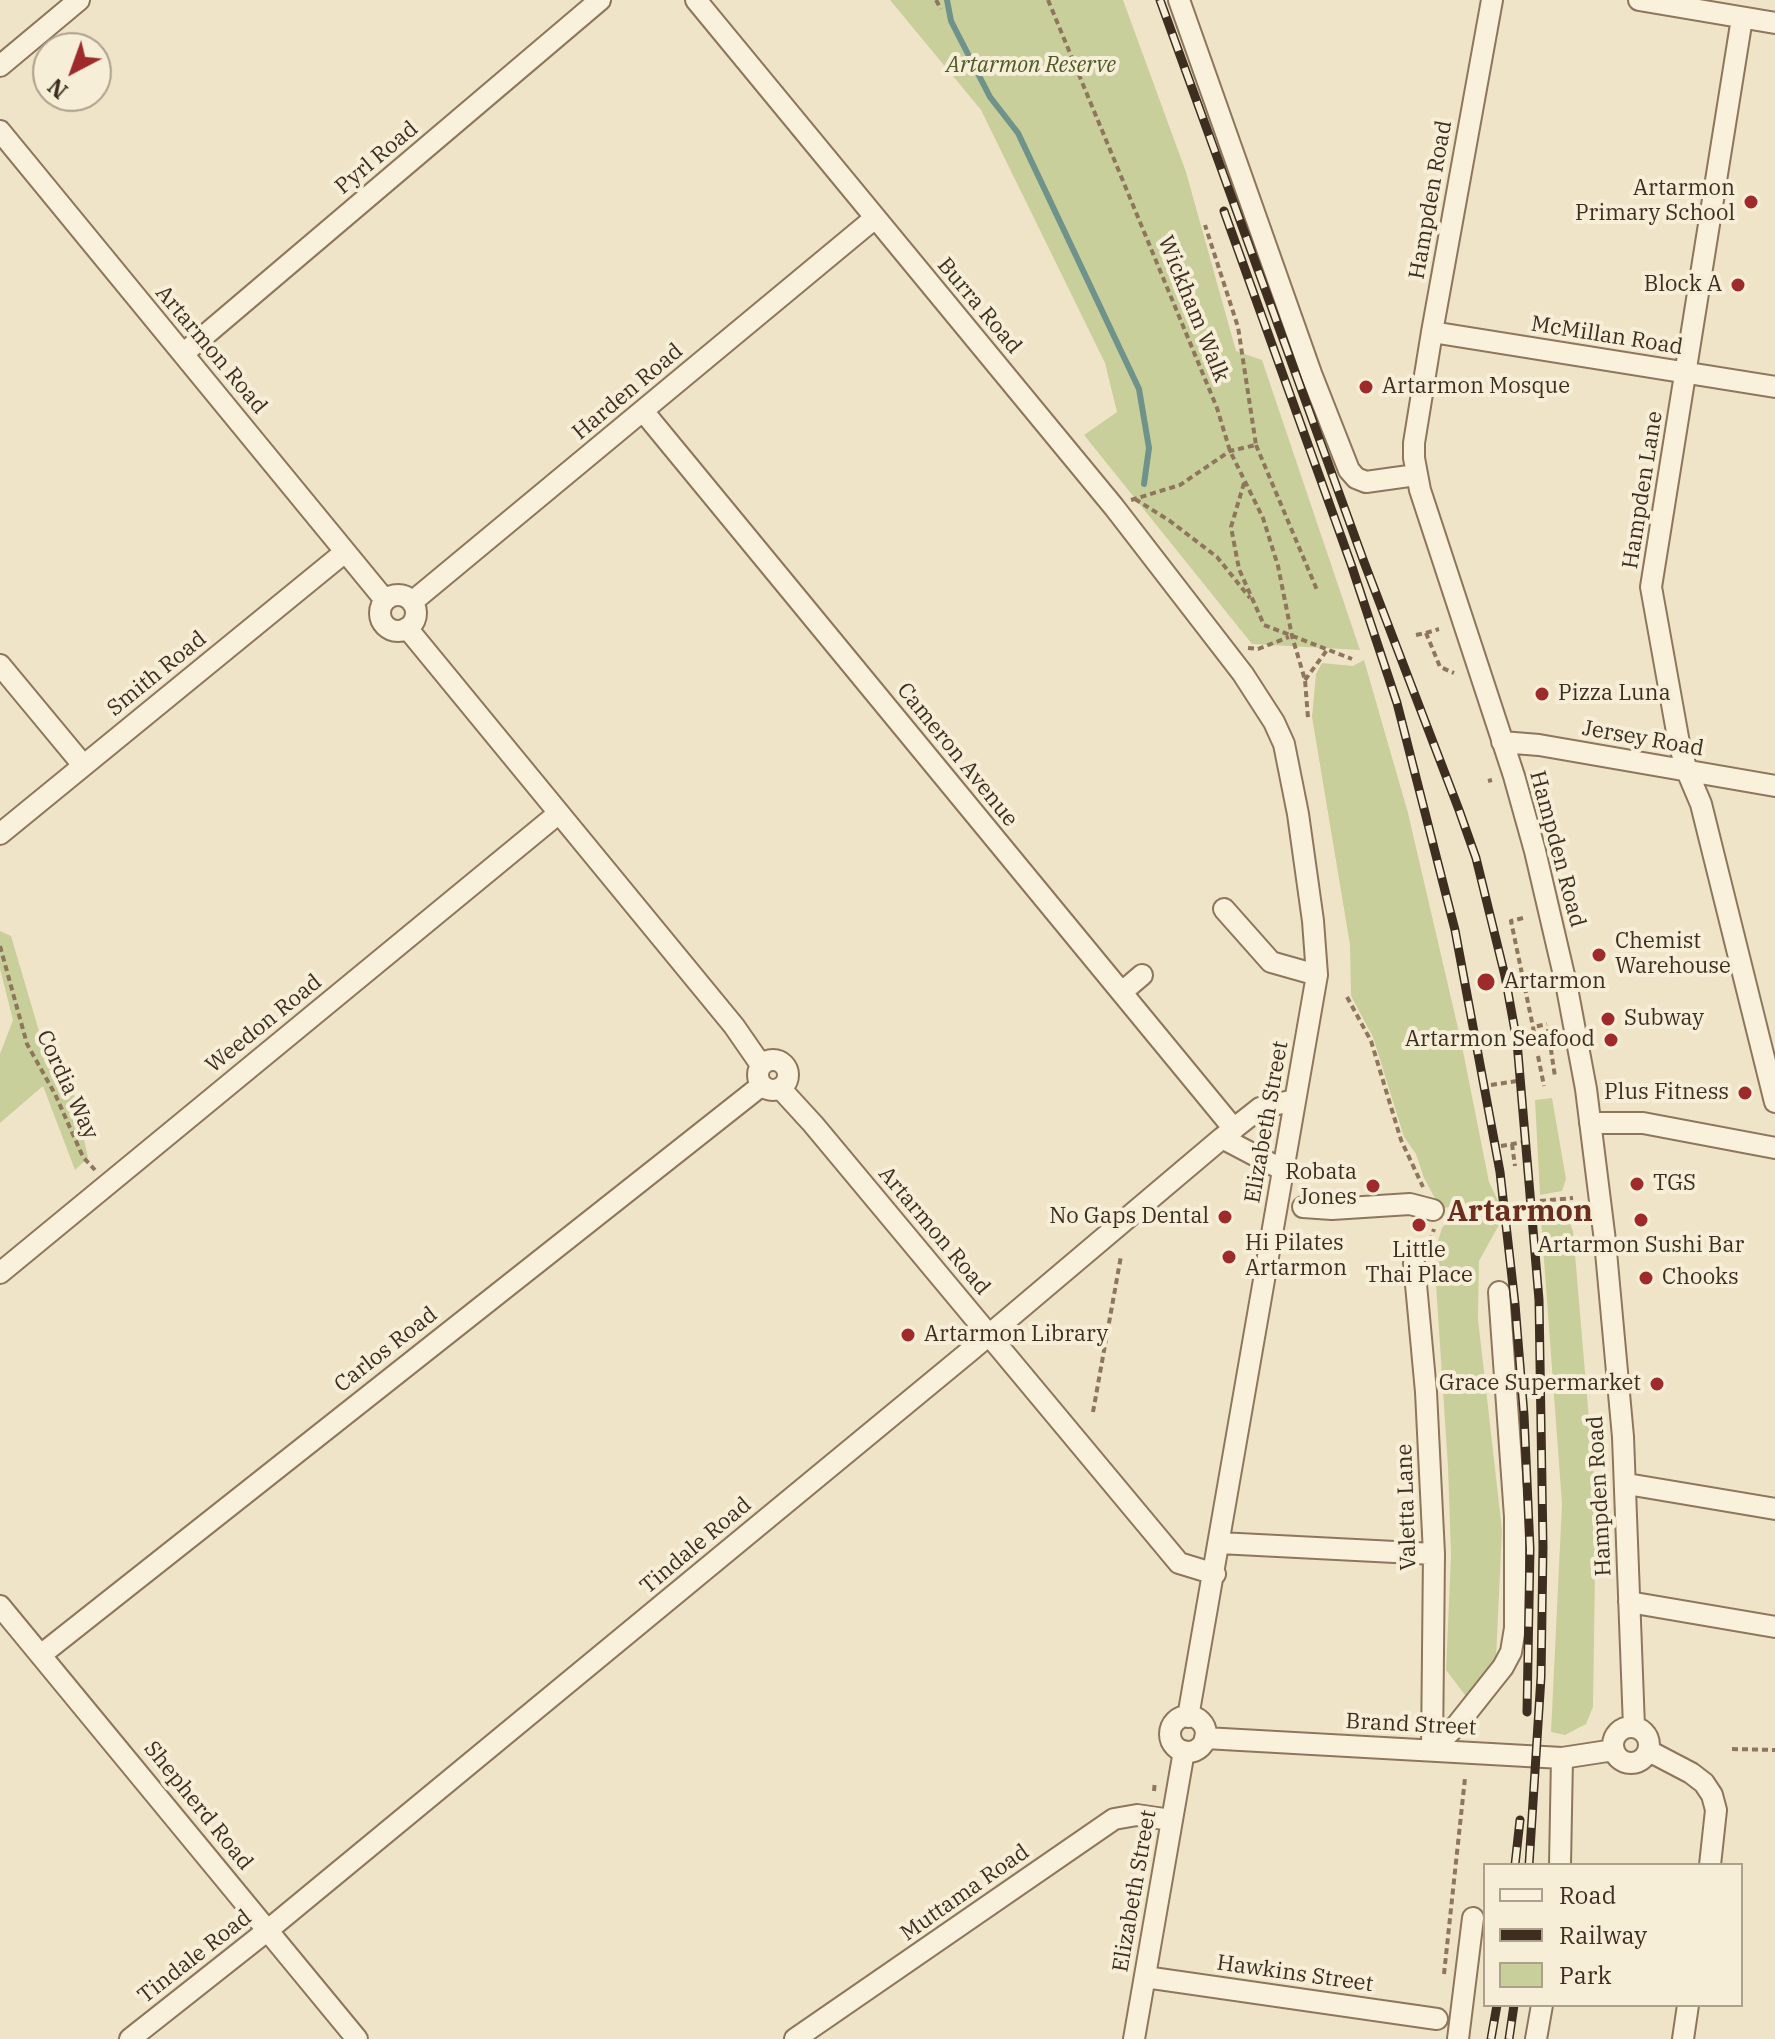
<!DOCTYPE html>
<style>
body{margin:0}
#map{position:relative;width:1775px;height:2039px;overflow:hidden;background:#f0e4c8;font-family:"IBM Plex Serif",serif}
canvas{display:block}
.legend{position:absolute;left:1483px;top:1863px;width:260px;height:144px;box-sizing:border-box;background:#f7eed8;border:2px solid #ada18e;margin:0;padding:10px 14px;list-style:none;font-size:24px;color:#3d2e20}
.legend li{display:flex;align-items:center;gap:16px;height:40px}
.legend b{width:40px;border:2px solid #ada18e}
.north{position:absolute;left:32px;top:32px;width:80px;height:80px;box-sizing:border-box;background:#f7eed8;border:2px solid #ada18e;border-radius:50%;rotate:221deg;font-size:22px;font-weight:700;line-height:32px;text-align:center;color:#3d2e20}
.north::after{content:'';display:block;margin:auto;width:28px;height:36px;background:#9e2a2b;clip-path:polygon(50% 0,100% 100%,50% 72%,0 100%)}
</style>
<div id="map">
<canvas width="1775" height="2039"></canvas>
<ul class="legend">
<li><b style="height:10px;background:#faf1dc"></b>Road</li>
<li><b style="height:10px;background:#3d2e20"></b>Railway</li>
<li><b style="height:22px;background:#c9cf9b"></b>Park</li>
</ul>
<div class="north">N</div>
</div>
<script>
const context = document.querySelector('canvas').getContext('2d');
context.lineJoin = 'round';
function fill(path, color) {
  context.fillStyle = color;
  context.fill(path, 'evenodd');
}
function shape(rows) {
  const path = new Path2D();
  for (const r of rows) {
    if (r.length === 3) {
      path.moveTo(r[0] + r[2], r[1]);
      path.arc(r[0], r[1], r[2], 0, 2 * Math.PI);
      continue;
    }
    path.moveTo(r[0], r[1]);
    for (let i = 2; i < r.length; i += 2) path.lineTo(r[i], r[i + 1]);
  }
  return path;
}
function stroke(path, color, width, dash) {
  context.strokeStyle = color;
  context.lineWidth = width;
  context.lineCap = dash ? 'butt' : 'round';
  context.setLineDash(dash || []);
  context.stroke(path);
}
function label(font, color, halo, rows, align = 'center') {
  context.font = font + ' "IBM Plex Serif",serif';
  context.lineWidth = 8;
  context.setLineDash([]);
  context.textBaseline = 'middle';
  context.strokeStyle = halo;
  context.fillStyle = color;
  for (const [text, x, y, turn = 0] of rows) {
    context.save();
    context.translate(x, y);
    context.rotate((+turn || 0) * Math.PI / 180);
    context.textAlign = isNaN(turn) ? turn : align;
    if (halo) context.strokeText(text, 0, 0);
    context.fillText(text, 0, 0);
    context.restore();
  }
}
fill(shape([
 [890,0,1123,0,1186,172,1236,351,1262,360,1360,650,1252,644,1084,435,1117,412,1105,363,981,110],
 [1364,660,1408,813,1461,1041,1489,1182,1498,1201,1443,1208,1438,1204,1424,1178,1416,1154,1404,1137,1373,1037,1351,996,1350,945,1312,717,1316,674,1322,663,1353,666],
 [0,931,11,936,49,1065,73,1089,88,1158,75,1170,43,1086,0,1123,0,1054,13,1020,0,969],
 [1552,1098,1566,1179,1562,1191,1540,1195,1535,1100],
 [1562,1204,1573,1231,1596,1502,1593,1707,1586,1724,1565,1735,1551,1732,1562,1504,1540,1206],
 [1499,1213,1500,1223,1479,1261,1478,1319,1502,1530,1496,1659,1468,1699,1446,1670,1451,1555,1448,1467,1434,1254,1442,1228,1447,1222]
]), '#c9cf9b');
stroke(shape([
 [947,0,951,21,990,97,1018,133,1139,389,1149,448,1144,484]
]), '#6f938a', 6);
const minor = shape([
 [696,0,1114,507,1243,674,1274,722,1284,744,1298,814,1313,921,1317,975,1188,1717],
 [1179,0,1312,376,1349,470,1356,478,1366,482,1416,475],
 [1492,0,1432,332,1414,443,1414,458,1420,490,1514,776,1535,851,1567,988,1586,1089,1605,1241,1623,1437,1634,1727],
 [1639,0,1775,23],
 [1742,18,1651,587,1679,743,1687,771,1701,804,1775,1102],
 [0,66,79,0],
 [0,131,385,600],
 [1432,332,1775,387],
 [184,353,600,0],
 [643,411,1234,1129],
 [398,613,18],
 [412,602,875,218],
 [407,628,734,1026,761,1065],
 [0,665,83,765],
 [1502,742,1539,745,1775,786],
 [0,834,345,552],
 [1224,909,1271,962,1317,975],
 [1122,992,1142,975],
 [773,1075,15],
 [780,1088,813,1124,1179,1563,1215,1574],
 [1590,1123,1643,1123,1775,1148],
 [1222,1138,1283,1170],
 [1303,1207,1332,1209,1410,1204,1433,1210],
 [1414,1263,1426,1392,1434,1554,1432,1750],
 [0,1273,559,813],
 [1627,1484,1775,1509],
 [1219,1543,1434,1554],
 [1629,1602,1775,1627],
 [0,1606,357,2039],
 [42,1654,762,1085],
 [1188,1734,18],
 [1631,1745,18],
 [1205,1738,1562,1758,1614,1750],
 [1432,1750,1457,1725,1503,1667,1511,1652,1515,1628,1515,1517,1499,1292],
 [1649,1751,1691,1773,1704,1783,1712,1795,1716,1810,1710,1865],
 [1560,1865,1562,1758],
 [1145,1977,1437,2019],
 [130,2039,268,1930,970,1351,1222,1138,1260,1108,1295,1100],
 [795,2039,1114,1819,1137,1815,1171,1820],
 [1134,2039,1184,1751],
 [1458,2039,1473,1918],
 [1536,2039,1542,2005],
 [1683,2039,1688,2005]
]);
stroke(minor, '#8d765c', 24);
stroke(shape([
 [936,0,941,9],
 [1048,0,1217,408,1230,451,1263,518,1278,566,1292,636,1305,680,1308,718],
 [1256,445,1317,590],
 [1244,483,1231,527,1239,569,1264,625,1352,659],
 [1135,499,1170,521,1217,557,1250,598],
 [1131,500,1180,485,1230,451,1256,445,1238,327,1205,225],
 [1426,633,1439,629],
 [1416,635,1426,633,1440,667,1454,673],
 [1248,648,1258,649,1289,637],
 [1305,680,1327,650],
 [1488,781,1492,780],
 [1523,918,1511,921,1533,1027],
 [0,946,27,1044,55,1094,83,1157,95,1170],
 [1347,997,1371,1041,1401,1140,1423,1187],
 [1548,1029,1555,1077],
 [1534,1033,1533,1027,1547,1024],
 [1538,1056,1544,1086],
 [1491,1085,1517,1081],
 [1512,1144,1515,1166],
 [1501,1146,1524,1142],
 [1540,1201,1573,1198],
 [1449,1212,1458,1213,1498,1206],
 [1427,1251,1434,1229],
 [1093,1412,1121,1256],
 [1732,1749,1775,1750],
 [1154,1791,1155,1781],
 [1444,1974,1465,1778]
]), '#8d765c', 4, [6, 4]);
stroke(minor, '#faf1dc', 20);
const rail = shape([
 [1160,0,1364,562,1459,810,1476,858,1505,976,1517,1042,1539,1300,1543,1547,1541,1677,1529,1865],
 [1224,211,1351,564,1397,703,1455,930,1500,1172,1515,1304,1524,1415,1530,1549,1527,1712],
 [1515,1865,1520,1820],
 [1491,2039,1497,2005],
 [1509,2039,1514,2005]
]);
stroke(rail, '#3d2e20', 9);
stroke(rail, '#f7eed8', 6, [18]);
for (const [x, y, r, color] of [
 [1751,202,8,"#9e2a2b"],
 [1738,285,8,"#9e2a2b"],
 [1366,387,8,"#9e2a2b"],
 [1542,694,8,"#9e2a2b"],
 [1599,955,8,"#9e2a2b"],
 [1486,982,10,"#9e2a2b"],
 [1608,1019,8,"#9e2a2b"],
 [1611,1040,8,"#9e2a2b"],
 [1745,1093,8,"#9e2a2b"],
 [1637,1184,8,"#9e2a2b"],
 [1373,1186,8,"#9e2a2b"],
 [1225,1217,8,"#9e2a2b"],
 [1641,1220,8,"#9e2a2b"],
 [1419,1225,8,"#9e2a2b"],
 [1229,1257,8,"#9e2a2b"],
 [1646,1278,8,"#9e2a2b"],
 [908,1335,8,"#9e2a2b"],
 [1657,1384,8,"#9e2a2b"]
]) {
  const dot = new Path2D();
  dot.arc(x, y, r, 0, 2 * Math.PI);
  context.fillStyle = color;
  context.fill(dot);
  stroke(dot, '#f7eed8', 3);
}
label('italic 22px', '#4d5a26', '#f7eed8', [
 ["Artarmon Reserve",1031,66]
]);
label('22px', '#3d2e20', '#f7eed8', [
 ["Pyrl Road",377,158,-40],
 ["Hampden Road",1431,200,-80],
 ["Burra Road",979,306,50],
 ["Wickham Walk",1193,309,68],
 ["McMillan Road",1607,336,9],
 ["Artarmon Road",211,350,50],
 ["Harden Road",628,392,-40],
 ["Hampden Lane",1643,490,-81],
 ["Smith Road",157,674,-39],
 ["Jersey Road",1643,739,10],
 ["Cameron Avenue",957,755,51],
 ["Hampden Road",1557,849,75],
 ["Weedon Road",264,1024,-39],
 ["Cordia Way",67,1085,65],
 ["Elizabeth Street",1267,1122,-80],
 ["Artarmon Road",934,1231,50],
 ["Carlos Road",386,1350,-38],
 ["Hampden Road",1600,1496,-93],
 ["Valetta Lane",1407,1507,-92],
 ["Tindale Road",696,1546,-40],
 ["Brand Street",1411,1725,3],
 ["Shepherd Road",198,1806,51],
 ["Elizabeth Street",1135,1891,-80],
 ["Muttama Road",965,1893,-35],
 ["Tindale Road",195,1957,-38],
 ["Hawkins Street",1295,1974,8]
]);
label('22px', '#3d2e20', '#f7eed8', [
 ["Artarmon",1735,189,"right"],
 ["Primary School",1735,214,"right"],
 ["Block A",1722,285,"right"],
 ["Artarmon Mosque",1382,387],
 ["Pizza Luna",1558,694],
 ["Chemist",1615,942],
 ["Warehouse",1615,967],
 ["Artarmon",1504,982],
 ["Subway",1624,1019],
 ["Artarmon Seafood",1595,1040,"right"],
 ["Plus Fitness",1729,1093,"right"],
 ["Robata",1357,1173,"right"],
 ["Jones",1357,1198,"right"],
 ["TGS",1653,1184],
 ["No Gaps Dental",1209,1217,"right"],
 ["Hi Pilates",1245,1244],
 ["Artarmon",1245,1269],
 ["Artarmon Sushi Bar",1641,1246,"center"],
 ["Little",1419,1251,"center"],
 ["Thai Place",1419,1276,"center"],
 ["Chooks",1662,1278],
 ["Artarmon Library",924,1335],
 ["Grace Supermarket",1641,1384,"right"]
], 'left');
label('bold 30px', '#6b2e1e', '#f7eed8', [
 ["Artarmon",1520,1212]
]);
</script>
